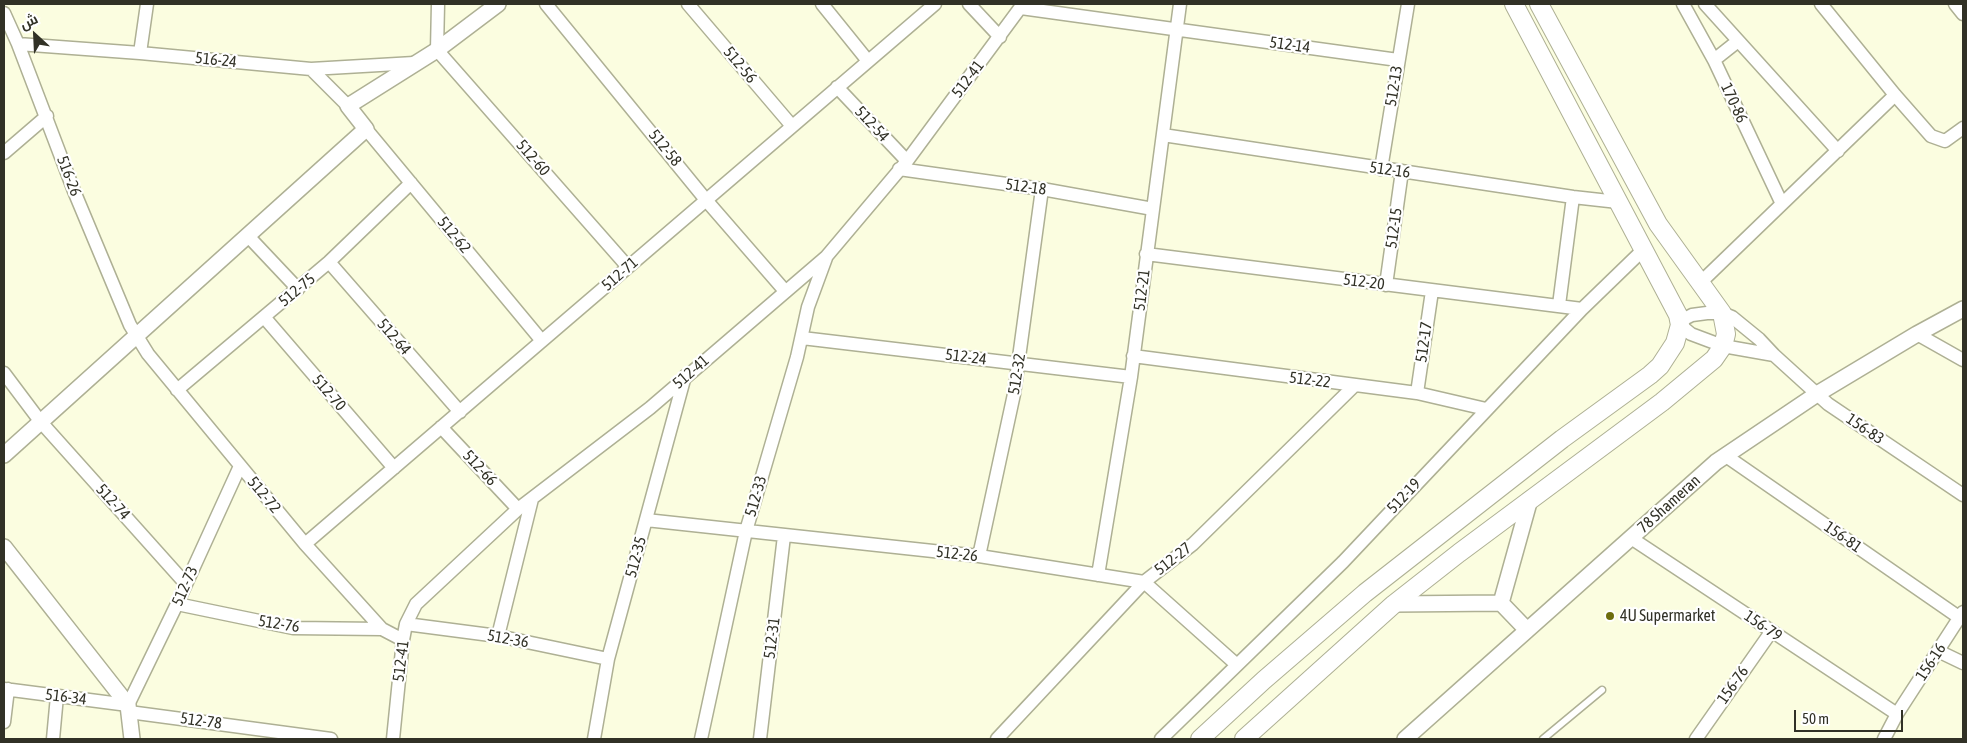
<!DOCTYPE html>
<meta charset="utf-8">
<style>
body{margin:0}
#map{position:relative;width:1967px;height:743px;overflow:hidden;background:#fbfde0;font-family:"Asap Condensed",Cairo,sans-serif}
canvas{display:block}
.frame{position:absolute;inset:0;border:5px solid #313126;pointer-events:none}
.north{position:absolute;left:10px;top:10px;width:50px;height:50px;-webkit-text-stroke:4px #fff;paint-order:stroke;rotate:335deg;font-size:14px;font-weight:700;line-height:20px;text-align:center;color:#313126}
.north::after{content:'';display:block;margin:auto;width:18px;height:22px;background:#313126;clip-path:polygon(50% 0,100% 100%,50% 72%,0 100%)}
.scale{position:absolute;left:1794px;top:710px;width:109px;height:22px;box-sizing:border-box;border:2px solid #313126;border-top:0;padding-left:6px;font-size:15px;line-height:18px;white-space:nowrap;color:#313126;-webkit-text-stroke:4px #fff;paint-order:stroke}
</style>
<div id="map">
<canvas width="1967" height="743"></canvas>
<div class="frame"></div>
<div class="north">ش</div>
<div class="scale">50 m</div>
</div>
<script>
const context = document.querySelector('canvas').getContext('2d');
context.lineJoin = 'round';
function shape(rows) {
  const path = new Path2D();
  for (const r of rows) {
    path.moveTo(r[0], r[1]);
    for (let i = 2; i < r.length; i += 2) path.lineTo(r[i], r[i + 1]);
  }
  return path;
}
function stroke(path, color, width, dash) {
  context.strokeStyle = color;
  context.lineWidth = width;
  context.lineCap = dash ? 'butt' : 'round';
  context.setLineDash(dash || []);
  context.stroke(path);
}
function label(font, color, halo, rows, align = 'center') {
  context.font = font + ' "Asap Condensed",sans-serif';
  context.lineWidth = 4.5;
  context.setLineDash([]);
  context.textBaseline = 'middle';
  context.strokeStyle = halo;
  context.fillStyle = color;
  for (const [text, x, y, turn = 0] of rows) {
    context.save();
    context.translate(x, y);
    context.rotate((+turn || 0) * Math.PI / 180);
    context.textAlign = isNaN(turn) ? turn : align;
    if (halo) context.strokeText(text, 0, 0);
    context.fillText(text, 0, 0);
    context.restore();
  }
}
const service = shape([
 [1543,739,1602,690]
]);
const minor = shape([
 [438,4,437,50,628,267],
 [546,4,706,200,785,291],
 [688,4,792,126],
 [822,4,868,61],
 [969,4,1000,37],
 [1683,4,1714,60,1782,204],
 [1705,4,1838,151],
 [1821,4,1895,95,1931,136,1945,141,1963,128],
 [1955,4,1963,14],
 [1021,8,1398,60],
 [4,13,18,44,74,191,130,325,148,354,305,544,382,629,403,640],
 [18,44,140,53,311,69,414,63],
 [140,53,147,4],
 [1714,60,1738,41],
 [311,69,348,106],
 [837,87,907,161],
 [366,129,542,341],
 [1163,135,1573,197,1618,202],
 [4,153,47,116],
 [899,169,1042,189,1153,209],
 [1381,169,1408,4],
 [248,236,298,289],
 [1146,254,1582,309],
 [329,262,460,412],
 [1700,283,1895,95],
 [1386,285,1402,171],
 [1559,305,1573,197],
 [264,317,394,468],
 [1680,321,1692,315,1707,313,1722,313,1732,317,1759,339,1774,355,1828,404,1963,495],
 [1680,325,1691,334,1723,346,1774,355],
 [1917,334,1963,360],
 [802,338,1131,377],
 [1133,356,1417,393,1486,409],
 [4,373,40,421,185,583],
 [177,390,329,262,411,183],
 [1417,393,1432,291],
 [441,427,518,509],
 [1726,456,1960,618],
 [646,520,979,556,1144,582,1237,665],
 [1631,538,1897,714],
 [305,544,935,4],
 [979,556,1014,394,1042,189],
 [1098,575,1131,377,1180,4],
 [177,604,293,628,382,629],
 [406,624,498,636,608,659],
 [498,636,532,499],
 [1938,651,1963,663],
 [4,689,128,705,177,604,240,466],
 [129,712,331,739],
 [4,722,8,689],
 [53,739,57,696],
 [393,739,403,640,406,624,416,604,518,509,650,408,826,257,907,161,1023,4],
 [594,739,608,659,685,376],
 [701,739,746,531,797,357,808,307,826,258],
 [760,739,784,536],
 [997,739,1144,582,1193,544,1355,385],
 [1161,739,1343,562,1582,309,1643,250],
 [1696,739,1771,632],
 [1884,739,1897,714,1963,612]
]);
const tertiary = shape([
 [4,455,366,129,348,106,437,50,498,4],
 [4,547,128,705,132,739],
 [1501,603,1530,499],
 [1394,604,1501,603,1526,629],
 [1405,739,1716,462,1817,394,1917,334,1963,309]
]);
const secondary = shape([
 [1200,739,1264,680,1365,593,1562,439,1650,375,1660,366,1675,343,1680,325,1678,315,1514,4],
 [1244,739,1394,604,1459,553,1662,402,1714,359,1723,346,1726,334,1722,313,1658,224,1539,4]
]);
stroke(service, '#aeb094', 9);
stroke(minor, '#aeb094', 15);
stroke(tertiary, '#aeb094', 18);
stroke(secondary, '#aeb094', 20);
stroke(service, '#fff', 6);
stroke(minor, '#fff', 12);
stroke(tertiary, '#fff', 15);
stroke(secondary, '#fff', 18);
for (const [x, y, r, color] of [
 [1610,616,5,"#6d6d0e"]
]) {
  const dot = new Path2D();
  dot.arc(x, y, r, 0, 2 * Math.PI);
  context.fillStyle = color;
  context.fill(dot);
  stroke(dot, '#fff', 2);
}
label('16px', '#313126', '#fff', [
 ["512-14",1290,45,8],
 ["516-24",216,60,6],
 ["512-56",740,65,50],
 ["512-41",968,79,-53],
 ["512-13",1394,86,-81],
 ["170-86",1734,103,65],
 ["512-54",872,124,47],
 ["512-58",665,148,51],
 ["512-60",533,158,49],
 ["512-16",1390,170,8],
 ["516-26",69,176,69],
 ["512-18",1026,187,8],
 ["512-15",1394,228,-82],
 ["512-62",454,235,50],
 ["512-71",620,274,-41],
 ["512-20",1364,282,7],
 ["512-75",297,290,-40],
 ["512-21",1142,290,-83],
 ["512-64",394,337,49],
 ["512-17",1424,342,-82],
 ["512-24",966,357,7],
 ["512-41",691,372,-41],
 ["512-32",1017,374,-81],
 ["512-22",1310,380,7],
 ["512-70",329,393,49],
 ["156-83",1865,429,34],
 ["512-66",480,468,47],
 ["512-72",264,495,50],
 ["512-33",756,496,-74],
 ["512-19",1404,496,-47],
 ["512-74",113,502,48],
 ["78 Shameran",1669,504,-42],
 ["156-81",1843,537,35],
 ["512-26",957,554,6],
 ["512-35",636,557,-75],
 ["512-27",1173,559,-38],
 ["512-73",185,586,-66],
 ["512-76",279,624,9],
 ["156-79",1763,626,34],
 ["512-31",772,638,-83],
 ["512-36",508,639,10],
 ["512-41",401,661,-83],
 ["156-16",1931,662,-57],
 ["156-76",1733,685,-55],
 ["516-34",66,697,7],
 ["512-78",201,721,8]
]);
label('16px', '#313126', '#fff', [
 ["4U Supermarket",1620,616]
], 'left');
</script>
